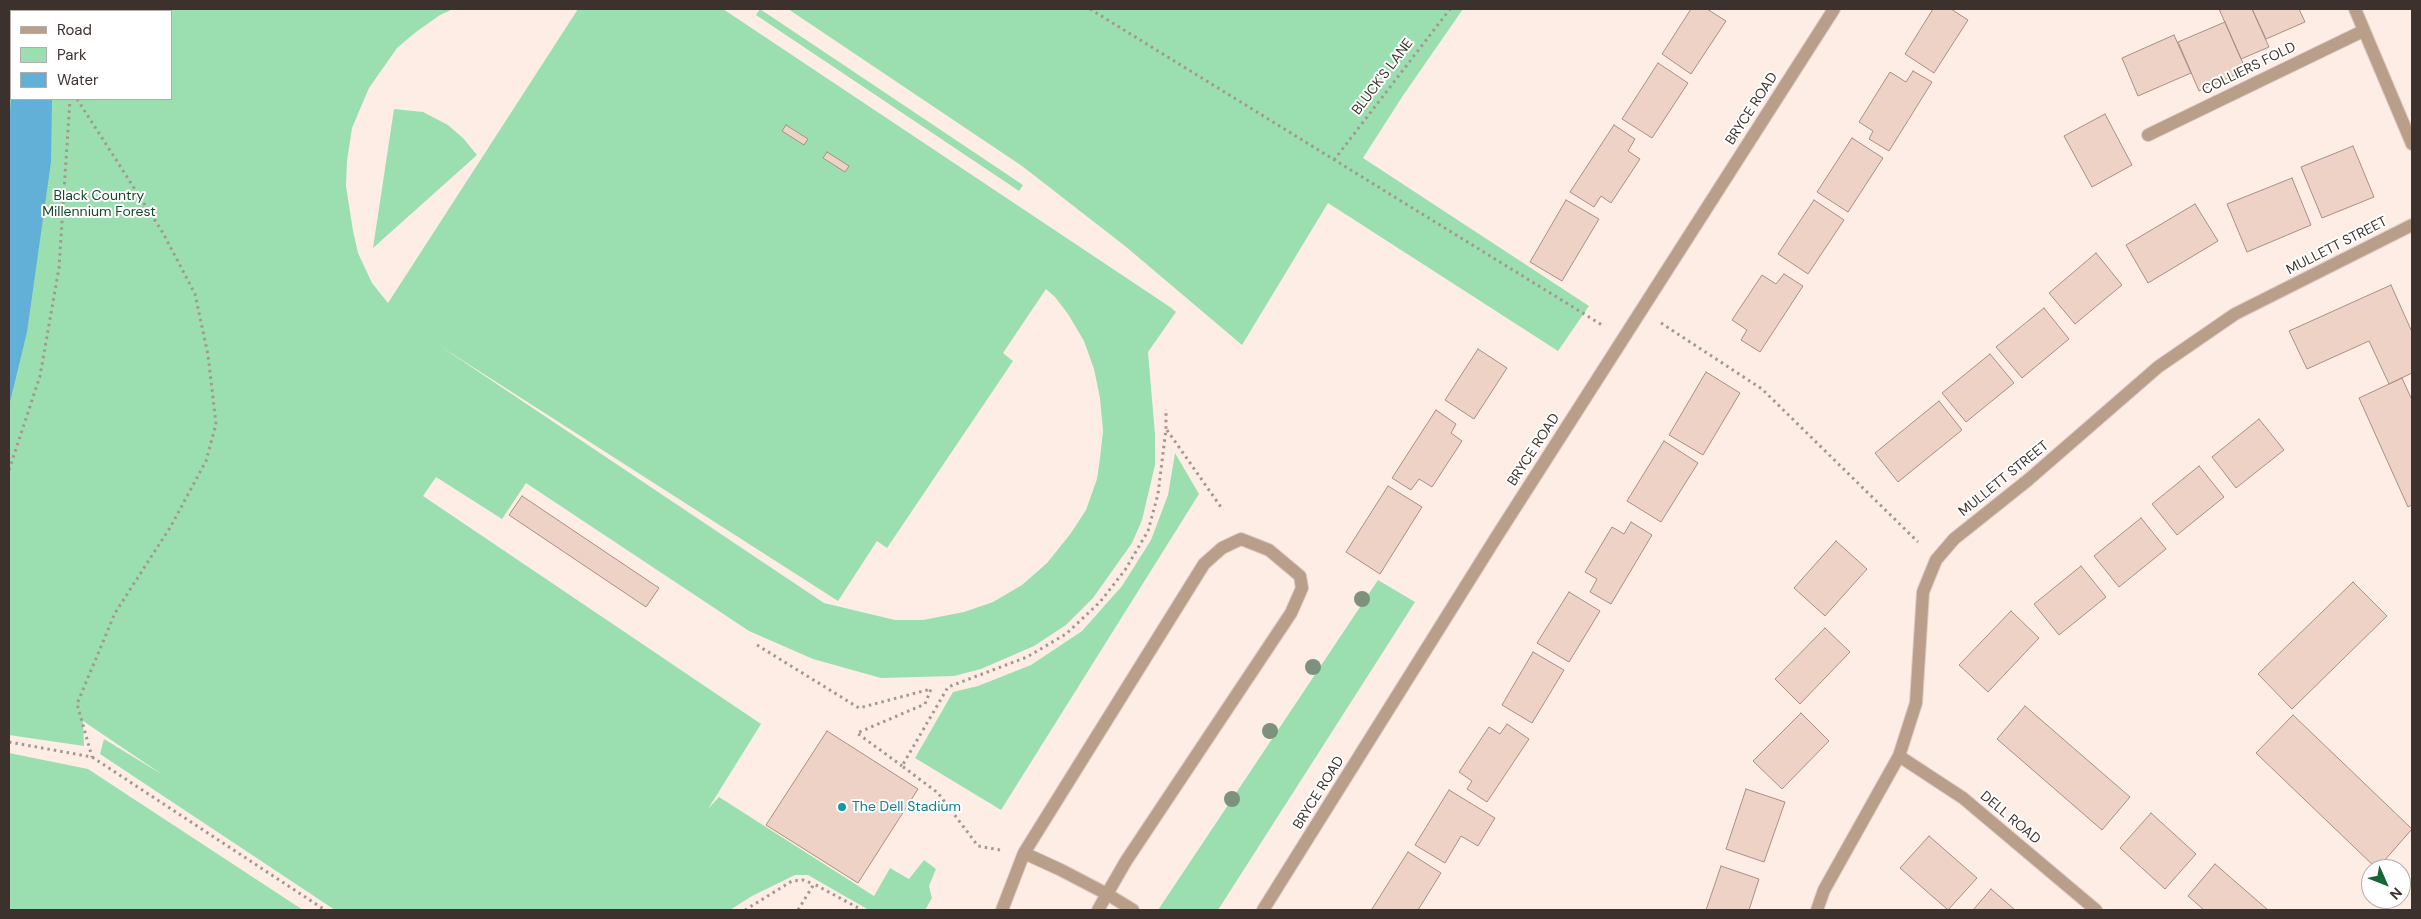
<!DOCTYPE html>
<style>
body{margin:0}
#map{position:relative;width:2421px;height:919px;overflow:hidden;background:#feede5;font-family:"DM Sans",sans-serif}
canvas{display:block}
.frame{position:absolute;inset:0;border:10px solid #3c312c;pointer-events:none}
.legend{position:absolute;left:10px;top:10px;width:162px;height:90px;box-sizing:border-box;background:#fff;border:1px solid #b1adab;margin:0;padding:6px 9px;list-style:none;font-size:15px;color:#3c312c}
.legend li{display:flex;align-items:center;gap:10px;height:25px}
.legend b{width:25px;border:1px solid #b1adab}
.north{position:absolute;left:2361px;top:859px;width:50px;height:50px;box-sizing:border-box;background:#fff;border:1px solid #b1adab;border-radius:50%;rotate:134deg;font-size:14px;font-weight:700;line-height:20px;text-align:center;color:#3c312c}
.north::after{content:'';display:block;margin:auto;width:18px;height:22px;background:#166636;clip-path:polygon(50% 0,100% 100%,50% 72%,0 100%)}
</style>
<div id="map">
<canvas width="2421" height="919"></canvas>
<div class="frame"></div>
<ul class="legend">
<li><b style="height:6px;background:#b99e89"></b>Road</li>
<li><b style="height:14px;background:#9bdfb0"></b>Park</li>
<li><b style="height:14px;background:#62afd8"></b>Water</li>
</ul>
<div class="north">N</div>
</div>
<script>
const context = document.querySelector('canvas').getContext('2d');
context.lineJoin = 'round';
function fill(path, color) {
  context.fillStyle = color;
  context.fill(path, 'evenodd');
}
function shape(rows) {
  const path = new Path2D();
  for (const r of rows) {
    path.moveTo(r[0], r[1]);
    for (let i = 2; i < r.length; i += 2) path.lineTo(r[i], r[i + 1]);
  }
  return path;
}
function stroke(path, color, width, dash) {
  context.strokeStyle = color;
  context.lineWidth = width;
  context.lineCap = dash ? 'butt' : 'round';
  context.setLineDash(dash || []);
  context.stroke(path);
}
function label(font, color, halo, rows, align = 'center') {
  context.font = font + ' "DM Sans",sans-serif';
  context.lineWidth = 4;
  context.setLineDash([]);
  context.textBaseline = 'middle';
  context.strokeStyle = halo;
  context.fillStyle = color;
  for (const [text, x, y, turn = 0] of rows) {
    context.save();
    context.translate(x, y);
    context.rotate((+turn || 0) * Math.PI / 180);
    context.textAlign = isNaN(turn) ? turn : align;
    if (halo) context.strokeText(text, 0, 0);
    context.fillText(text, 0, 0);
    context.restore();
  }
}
fill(shape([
 [9,9,453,9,440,15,416,32,397,48,369,88,352,128,347,161,346,186,353,231,358,253,372,283,388,303,578,9,723,9,1170,307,1176,312,1148,352,1155,435,1155,465,1142,520,1132,543,1093,598,1066,625,1034,646,981,669,954,676,881,678,813,659,749,631,526,483,502,519,436,477,423,496,761,724,708,809,719,797,874,896,890,868,909,879,924,860,936,869,929,886,932,898,925,910,869,910,808,875,795,875,752,896,730,910,335,910,100,754,104,739,163,775,83,721,84,746,9,735],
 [11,11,171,11,171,99,11,99],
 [1046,289,1055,297,1068,314,1084,341,1094,369,1100,398,1103,431,1100,458,1097,479,1086,510,1071,533,1047,563,1022,585,993,602,964,612,923,620,895,620,824,603,440,346,838,601,877,541,887,548,1013,361,1003,353],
 [760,9,1023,185,1019,191,756,15],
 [788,9,1463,9,1402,97,1363,158,1589,306,1558,351,1328,203,1242,345,1125,246,1022,166],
 [394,109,423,112,448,125,463,138,477,155,373,248],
 [1175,453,1199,494,1001,810,915,758,953,692,978,686,1031,665,1082,631,1122,586,1151,540,1168,495],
 [1378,580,1415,602,1218,910,1158,910],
 [9,753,88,769,303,910,9,910]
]), '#9bdfb0');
fill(shape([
 [11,98,52,99,51,162,27,332,9,406,9,126]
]), '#62afd8');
const building = shape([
 [1691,9,1707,9,1726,21,1691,74,1662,54,1691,9],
 [1933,9,1951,9,1968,20,1934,73,1905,54,1933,9],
 [2219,9,2252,9,2269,47,2241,59,2219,9],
 [2252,9,2299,9,2305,22,2266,39,2252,9],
 [2225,22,2246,70,2199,91,2178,42,2225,22],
 [2174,35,2191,73,2138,96,2122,58,2174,35],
 [1658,63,1688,83,1652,138,1622,119,1658,63],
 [1913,71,1932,82,1889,151,1869,139,1873,131,1859,122,1890,72,1906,82,1913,71],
 [2105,114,2132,165,2092,187,2064,136,2105,114],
 [786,125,808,139,804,145,782,131,786,125],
 [1614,125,1635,139,1628,151,1640,159,1611,203,1601,196,1594,207,1570,192,1614,125],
 [1852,138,1883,158,1848,212,1817,192,1852,138],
 [2353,146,2374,197,2322,218,2301,167,2353,146],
 [827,152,849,166,845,172,823,158,827,152],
 [2292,178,2311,225,2247,252,2227,204,2292,178],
 [1566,200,1599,219,1562,281,1530,262,1566,200],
 [1814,200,1844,220,1808,274,1778,254,1814,200],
 [2195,204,2218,241,2148,283,2126,245,2195,204],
 [2096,253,2122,285,2075,324,2049,293,2096,253],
 [1784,274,1803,286,1760,352,1741,340,1747,330,1732,320,1762,275,1776,284,1784,274],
 [2391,285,2412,332,2412,373,2389,384,2369,341,2307,369,2289,331,2391,285],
 [2044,308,2069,339,2022,378,1996,347,2044,308],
 [1478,349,1507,368,1474,419,1445,400,1478,349],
 [1990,354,2014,383,1966,422,1942,393,1990,354],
 [1706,372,1740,393,1703,455,1669,435,1706,372],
 [2402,378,2412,400,2412,505,2408,507,2359,398,2402,378],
 [1939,401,1962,430,1898,482,1875,453,1939,401],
 [1436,410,1456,424,1451,433,1462,441,1432,487,1419,479,1411,490,1392,478,1436,410],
 [2259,419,2284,450,2236,488,2212,457,2259,419],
 [1664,441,1698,463,1661,522,1627,501,1664,441],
 [2199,466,2224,497,2177,535,2152,504,2199,466],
 [1388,486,1422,507,1380,574,1346,552,1388,486],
 [522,496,659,588,646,607,509,515,522,496],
 [2141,518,2166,549,2119,587,2094,556,2141,518],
 [1631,522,1652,535,1611,604,1590,592,1597,579,1585,572,1612,527,1624,534,1631,522],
 [1836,541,1867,569,1825,616,1794,588,1836,541],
 [2081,566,2106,597,2059,635,2034,604,2081,566],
 [2353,582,2387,616,2292,709,2258,674,2353,582],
 [1569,592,1600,611,1569,662,1537,643,1569,592],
 [2011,611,2039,638,1988,692,1959,665,2011,611],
 [1825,628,1850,652,1800,704,1775,679,1825,628],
 [1533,652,1564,670,1532,723,1502,705,1533,652],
 [2025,706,2130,797,2102,830,1997,739,2025,706],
 [1801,713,1829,741,1782,789,1753,761,1801,713],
 [2293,715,2412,829,2377,869,2256,753,2293,715],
 [1507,724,1529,739,1487,802,1467,789,1472,781,1459,772,1489,727,1500,734,1507,724],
 [827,731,918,789,858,883,766,825,827,731],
 [1746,789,1785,802,1764,862,1726,849,1746,789],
 [1449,790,1495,818,1478,846,1461,836,1445,863,1415,845,1449,790],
 [2151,813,2196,854,2165,889,2120,848,2151,813],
 [1929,836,1977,878,1948,910,1900,868,1929,836],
 [1408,852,1441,873,1418,910,1374,910,1372,909,1408,852],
 [2215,864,2268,910,2204,910,2188,896,2215,864],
 [1721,866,1759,879,1749,910,1706,910,1721,866],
 [1991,889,2015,910,1973,910,1991,889]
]);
fill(building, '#edd2c5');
stroke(building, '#a98f83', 1);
const minor = shape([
 [2355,9,2412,144],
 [2148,135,2363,31],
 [1899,756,1963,798,2096,910],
 [1002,910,1024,853],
 [1098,910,1107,894,1126,861,1291,613,1302,588,1300,576,1269,550,1241,539,1222,548,1204,564,1024,853,1061,870,1107,894,1133,910],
 [1263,910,1497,536,1834,9],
 [1817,910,1824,890,1899,756,1916,703,1923,592,1936,560,1954,539,2028,480,2158,367,2235,314,2412,225]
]);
stroke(minor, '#dbcbc4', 14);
stroke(shape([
 [70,9,71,11],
 [1090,9,1602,325],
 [77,99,163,233,195,294,208,355,216,424,206,461,171,526,115,613,77,704,92,757],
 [1334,160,1450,9],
 [1661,323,1762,389,1918,542],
 [1167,430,1223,510],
 [9,470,40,376,59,268,70,99],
 [757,645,859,708,931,689,925,704,857,733,902,766],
 [9,742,92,757,325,910],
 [1000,850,978,846,938,793,902,766,948,687,1027,657,1066,634,1100,602,1125,570,1148,531,1158,494,1166,429,1166,409],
 [745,910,792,881,803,880,814,884],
 [798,910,814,884,862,910]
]), '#a59790', 3, [2.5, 4]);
stroke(minor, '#b99e89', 12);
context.fillStyle = '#7d927e';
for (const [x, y] of [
 [1362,599],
 [1313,667],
 [1270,731],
 [1232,799]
]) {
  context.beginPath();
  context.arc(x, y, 8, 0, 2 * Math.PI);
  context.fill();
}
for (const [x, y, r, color] of [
 [842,807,5,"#0f9aa8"]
]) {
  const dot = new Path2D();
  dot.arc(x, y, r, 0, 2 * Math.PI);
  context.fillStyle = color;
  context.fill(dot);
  stroke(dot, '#fff', 2);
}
label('14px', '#3c312c', '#fff', [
 ["COLLIERS FOLD",2249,69,-26],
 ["BLUCK'S LANE",1383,77,-53],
 ["BRYCE ROAD",1752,109,-57],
 ["MULLETT STREET",2337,246,-27],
 ["BRYCE ROAD",1534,450,-57],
 ["MULLETT STREET",2004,479,-39],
 ["BRYCE ROAD",1319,793,-58],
 ["DELL ROAD",2010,818,40]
]);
label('14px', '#14482a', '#fff', [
 ["Black Country",99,196],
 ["Millennium Forest",99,212]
]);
label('14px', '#0d838f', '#fff', [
 ["The Dell Stadium",852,807]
], 'left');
</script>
